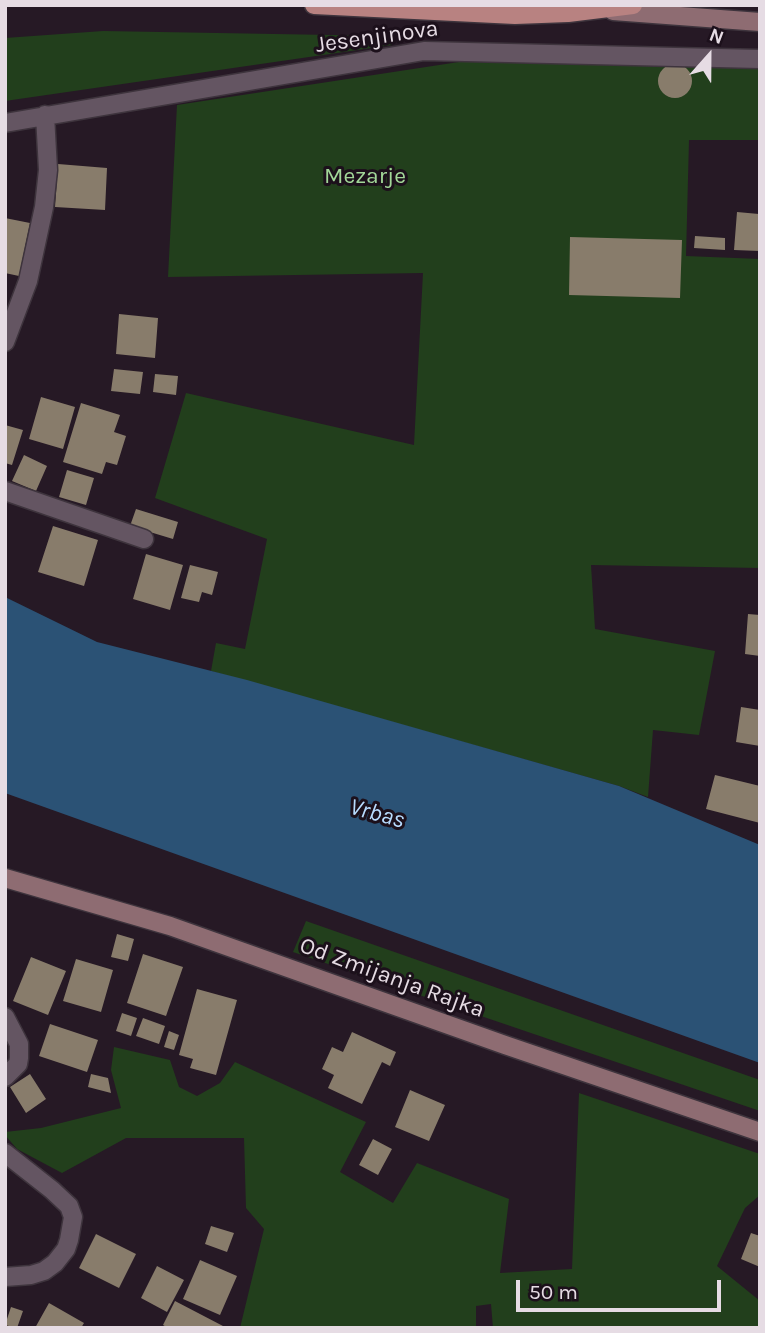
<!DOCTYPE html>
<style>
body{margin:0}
#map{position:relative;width:765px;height:1333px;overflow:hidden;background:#261925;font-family:Karla,sans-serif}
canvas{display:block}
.frame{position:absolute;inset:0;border:7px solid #e6dce4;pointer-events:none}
.north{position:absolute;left:674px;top:21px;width:70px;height:70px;-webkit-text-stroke:5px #1c101b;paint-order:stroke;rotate:21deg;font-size:19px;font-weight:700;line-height:28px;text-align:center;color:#e6dce4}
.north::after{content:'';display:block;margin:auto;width:24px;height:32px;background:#e6dce4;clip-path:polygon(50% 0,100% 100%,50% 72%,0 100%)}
.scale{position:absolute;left:516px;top:1280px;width:205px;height:32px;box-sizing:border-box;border:4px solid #e6dce4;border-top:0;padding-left:9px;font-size:21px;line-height:24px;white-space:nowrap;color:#e6dce4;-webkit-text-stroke:5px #1c101b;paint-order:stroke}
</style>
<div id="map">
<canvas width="765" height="1333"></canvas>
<div class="frame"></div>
<div class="north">N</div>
<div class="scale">50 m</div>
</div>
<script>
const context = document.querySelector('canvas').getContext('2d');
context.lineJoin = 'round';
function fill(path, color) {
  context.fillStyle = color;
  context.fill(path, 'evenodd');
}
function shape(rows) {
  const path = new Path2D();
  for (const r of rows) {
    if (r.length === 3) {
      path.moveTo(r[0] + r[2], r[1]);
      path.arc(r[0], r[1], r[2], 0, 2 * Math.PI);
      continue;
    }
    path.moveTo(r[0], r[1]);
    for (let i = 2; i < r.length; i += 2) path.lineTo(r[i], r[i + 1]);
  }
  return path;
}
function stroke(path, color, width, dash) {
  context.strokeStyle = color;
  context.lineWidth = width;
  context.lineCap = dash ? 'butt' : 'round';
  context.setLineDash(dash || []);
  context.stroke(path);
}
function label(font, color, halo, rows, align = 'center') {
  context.font = font + ' Karla,sans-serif';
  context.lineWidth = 6;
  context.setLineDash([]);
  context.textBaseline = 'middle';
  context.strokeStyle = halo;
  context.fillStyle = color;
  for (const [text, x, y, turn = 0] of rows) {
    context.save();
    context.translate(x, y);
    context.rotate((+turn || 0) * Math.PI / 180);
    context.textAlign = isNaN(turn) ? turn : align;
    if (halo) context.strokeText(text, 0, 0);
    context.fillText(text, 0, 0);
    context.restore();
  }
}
fill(shape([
 [103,31,389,36,392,45,5,101,5,38],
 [472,60,668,63,760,68,760,140,689,140,686,256,760,259,760,568,591,565,595,629,715,651,699,735,653,730,648,797,619,786,211,671,216,643,245,649,267,539,155,498,186,393,414,445,423,273,168,277,177,105],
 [306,921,760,1080,760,1111,293,952],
 [114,1047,170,1060,179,1087,197,1096,220,1083,235,1062,366,1122,340,1172,393,1203,417,1163,509,1199,500,1273,572,1269,579,1093,760,1154,760,1195,745,1208,717,1266,760,1301,760,1328,493,1328,491,1304,476,1306,476,1328,240,1328,264,1229,246,1208,244,1138,126,1138,62,1173,17,1149,5,1135,5,1132,41,1128,121,1108,111,1070]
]), '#223f1c');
fill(shape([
 [5,597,97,642,247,680,619,786,760,845,760,1063,5,793]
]), '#2b5275');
fill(shape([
 [675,81,17],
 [58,164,107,168,105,210,55,207],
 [737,212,759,214,760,251,734,250],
 [5,218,30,223,19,276,5,273],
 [695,236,725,238,725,250,694,248],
 [570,237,682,240,680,298,569,295],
 [119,314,158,318,155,358,116,354],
 [114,369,143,372,140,394,111,391],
 [155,374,178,376,176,395,153,392],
 [41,397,75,407,63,449,29,439],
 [81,403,120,415,114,432,126,436,117,465,106,462,102,474,63,462],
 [5,425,23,430,12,465,5,463],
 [24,455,47,466,36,491,12,481],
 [67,470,94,478,86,505,59,497],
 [136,509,178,522,173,539,130,526],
 [53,526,98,540,84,586,38,572],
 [146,554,183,565,170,610,133,599],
 [190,565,218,572,212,595,202,592,199,602,181,598],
 [748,614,760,615,760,656,745,654],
 [741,707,760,710,760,746,736,742],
 [715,775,760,786,760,823,706,809],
 [117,934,134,939,128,961,111,957],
 [143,954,183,967,166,1016,127,1003],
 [31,957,66,971,48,1015,13,1001],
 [76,959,113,970,101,1012,63,1001],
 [197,989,237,1000,216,1075,190,1068,193,1059,179,1055],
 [122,1013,137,1018,131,1036,116,1031],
 [143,1018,165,1026,159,1044,136,1036],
 [50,1024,98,1040,87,1072,39,1056],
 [169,1031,179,1035,174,1050,164,1047],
 [352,1032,396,1052,390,1066,382,1062,362,1104,328,1088,334,1075,322,1069,332,1047,343,1052],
 [30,1074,46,1099,26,1113,10,1087],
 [91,1074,108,1078,111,1093,88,1087],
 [410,1090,445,1105,429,1141,395,1127],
 [373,1139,392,1149,378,1175,359,1165],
 [211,1226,234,1233,227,1252,205,1244],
 [751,1233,760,1236,760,1267,741,1259],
 [96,1234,136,1254,119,1288,79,1268],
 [200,1260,237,1276,220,1315,183,1299],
 [157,1266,184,1280,167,1312,141,1298],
 [175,1301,223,1326,222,1328,168,1328,163,1325],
 [49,1303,84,1323,81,1328,35,1328],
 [11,1307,23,1311,17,1328,5,1325]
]), '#887c6b');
const street = shape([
 [5,123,424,51,760,59],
 [5,342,28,281,44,207,48,170,45,115],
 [5,491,144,539],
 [5,1017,19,1044,19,1058,18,1064,5,1077],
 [5,1153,52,1190,69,1206,73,1217,69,1240,66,1249,55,1263,44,1271,31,1275,5,1277]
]);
const secondary = shape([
 [613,11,760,22],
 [5,878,170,926,505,1045,760,1132]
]);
const primary = shape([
 [314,5,515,15,568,13,633,5]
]);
stroke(street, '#3e343d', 21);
stroke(secondary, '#3e343d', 21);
stroke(primary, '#3e343d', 21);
stroke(street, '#645562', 18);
stroke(secondary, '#8e6c72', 18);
stroke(primary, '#b88281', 18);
label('23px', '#e6dce4', '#1c101b', [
 ["Jesenjinova",377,37,-8],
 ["Od Zmijanja Rajka",392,978,20]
]);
label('23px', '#a2d798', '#1c101b', [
 ["Mezarje",365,176]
]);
label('italic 24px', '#b8dcff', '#1c101b', [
 ["Vrbas",377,814,15]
]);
</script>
